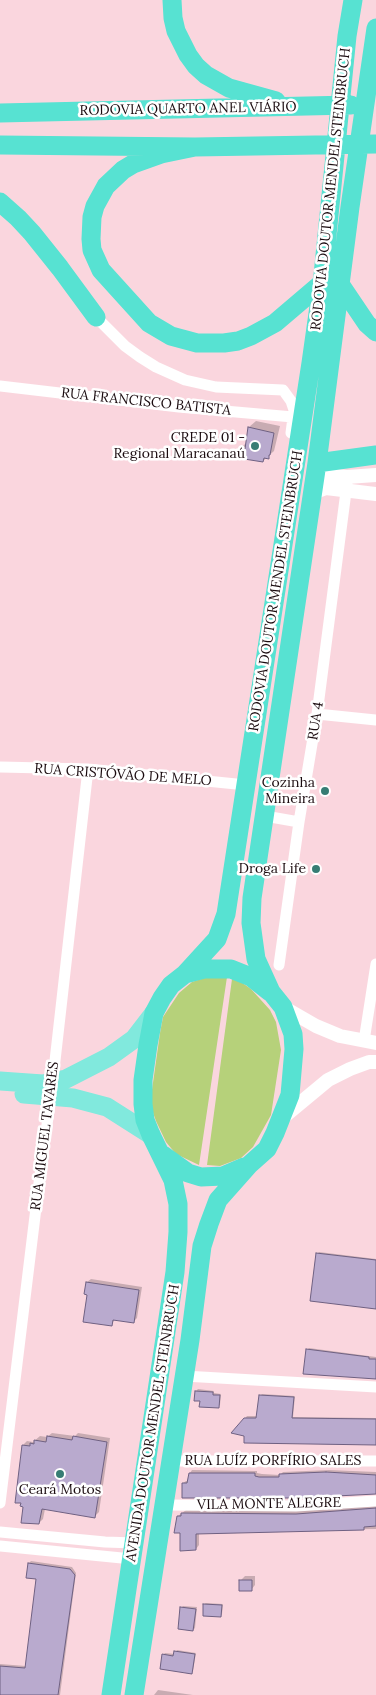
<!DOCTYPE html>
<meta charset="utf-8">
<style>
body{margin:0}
canvas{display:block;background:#fad6de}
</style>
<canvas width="376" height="1695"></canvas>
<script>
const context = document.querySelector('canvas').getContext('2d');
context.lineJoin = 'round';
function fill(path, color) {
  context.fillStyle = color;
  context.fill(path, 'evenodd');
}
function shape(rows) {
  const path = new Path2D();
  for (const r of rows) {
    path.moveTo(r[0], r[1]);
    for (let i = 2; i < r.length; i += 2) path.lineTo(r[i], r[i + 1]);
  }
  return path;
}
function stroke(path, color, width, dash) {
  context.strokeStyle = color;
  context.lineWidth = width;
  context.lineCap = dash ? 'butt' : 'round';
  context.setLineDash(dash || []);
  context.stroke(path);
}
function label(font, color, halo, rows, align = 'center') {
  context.font = font + ' Lora,serif';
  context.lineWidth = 5;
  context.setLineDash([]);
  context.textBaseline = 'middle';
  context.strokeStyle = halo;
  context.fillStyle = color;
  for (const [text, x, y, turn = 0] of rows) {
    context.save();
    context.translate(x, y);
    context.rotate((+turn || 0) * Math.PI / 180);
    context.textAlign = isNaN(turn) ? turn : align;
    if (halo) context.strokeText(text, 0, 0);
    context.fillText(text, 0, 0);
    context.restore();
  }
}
fill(shape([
 [227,977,199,1165,176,1154,166,1142,156,1121,150,1104,160,1033,163,1017,179,993,192,982,204,978],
 [232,979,241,982,251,989,270,1010,276,1022,281,1050,271,1115,253,1147,241,1158,220,1166,207,1165]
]), '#b6d17a');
fill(shape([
 [256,421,280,426,274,451,263,461,240,449,247,442,249,427],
 [319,1252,376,1259,376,1308,317,1254],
 [91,1279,142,1287,137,1318,134,1321,115,1319,111,1325,88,1294,87,1282],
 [309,1348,376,1357,376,1378,307,1350],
 [198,1389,214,1391,214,1393,221,1394,220,1405,218,1406,201,1399,196,1391],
 [262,1394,295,1396,293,1417,376,1418,376,1444,245,1435,233,1432,247,1416,258,1416,261,1395],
 [52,1433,75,1436,78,1433,110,1438,99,1512,95,1516,45,1509,43,1519,39,1523,24,1506,23,1445,27,1441,33,1442,40,1436,47,1437],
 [192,1470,257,1471,257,1473,262,1474,280,1475,283,1472,329,1470,376,1472,376,1493,183,1483,186,1481,189,1481,190,1473],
 [376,1506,376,1529,199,1532,199,1545,196,1549,181,1532,178,1516,186,1510],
 [31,1561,72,1567,76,1573,60,1695,0,1695,0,1664,26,1666,38,1578,29,1563],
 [245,1576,255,1576,255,1585,251,1590,240,1581],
 [206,1603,223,1604,222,1614,221,1616,204,1604],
 [183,1606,197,1607,195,1628,193,1630,181,1608],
 [177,1650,196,1653,193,1671,191,1672,163,1655,165,1653,175,1654],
 [158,1690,193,1695,154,1695]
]), '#0003');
const building = shape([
 [248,427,274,433,270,455,269,455,269,459,264,458,263,462,238,458,239,449,245,449,248,427],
 [316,1253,376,1260,376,1309,310,1301,316,1253],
 [86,1282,139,1290,134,1323,113,1320,112,1326,83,1322,87,1295,84,1294,86,1282],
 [306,1349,369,1357,369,1359,376,1359,376,1379,303,1374,306,1349],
 [195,1391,213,1392,213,1395,220,1395,219,1408,199,1407,200,1401,194,1401,195,1391],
 [259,1395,294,1397,292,1418,376,1419,376,1445,244,1443,244,1436,231,1433,244,1418,256,1418,259,1395],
 [47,1436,72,1440,73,1436,107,1442,95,1518,42,1509,39,1524,21,1523,23,1507,20,1506,21,1503,15,1503,22,1445,30,1446,30,1443,34,1444,34,1440,46,1442,47,1436],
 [326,1472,376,1475,376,1494,296,1498,182,1498,182,1483,187,1483,189,1473,255,1473,255,1476,259,1477,279,1477,279,1474,326,1472],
 [376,1508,376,1526,364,1527,364,1530,196,1534,196,1550,180,1551,180,1533,174,1533,177,1516,181,1516,181,1513,296,1514,376,1508],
 [28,1563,70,1569,75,1575,58,1695,0,1695,0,1666,25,1668,36,1579,26,1578,28,1563],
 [239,1580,252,1580,252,1591,239,1591,239,1580],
 [203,1604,222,1605,221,1617,203,1616,203,1604],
 [180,1607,196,1609,193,1631,178,1629,180,1607],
 [174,1651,195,1654,192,1674,160,1669,162,1654,173,1656,174,1651]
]);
fill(building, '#b9aace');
stroke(building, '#6f6182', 1);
stroke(shape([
 [96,317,125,346,140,357,156,367,185,380,216,387,283,390,291,401,294,410,291,433],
 [0,386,179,407,293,417],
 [317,714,376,720],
 [0,767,88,769,246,785],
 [265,816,299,822],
 [279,965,299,822,317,714,347,484],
 [364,1041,376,964],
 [184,1376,376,1387],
 [170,1461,376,1461],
 [0,1503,40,1175,51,1096,88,769],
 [164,1505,296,1506,375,1501],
 [0,1532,105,1542,135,1543],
 [0,1546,132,1559]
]), '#fff', 11);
stroke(shape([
 [316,469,326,475,347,477,376,475],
 [312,496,318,491,326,488,376,494],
 [283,1007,316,1026,340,1036,376,1043],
 [281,1119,328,1080,350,1069,369,1062,376,1062]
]), '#fff', 14);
stroke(shape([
 [0,1081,43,1084,66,1079,109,1057,134,1039,154,1013],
 [24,1094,73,1098,107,1107,151,1135]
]), '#81e9dd', 19);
stroke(shape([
 [172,0,173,18,176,31,188,55,196,66,206,75,229,88,276,101],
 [0,113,351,105],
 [0,145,195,147,376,144],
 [195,147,161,154,133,164,123,170,106,186,95,206,92,217,91,239,92,250,101,270,149,323,171,336,197,343,224,343,238,341,251,336,275,323,322,283],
 [0,202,18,218,32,233,60,268,96,317],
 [340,284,367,324,376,332],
 [317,463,376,455],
 [185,974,204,969,231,969,251,977,270,992],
 [163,1155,188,1173,201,1177,223,1176,244,1167],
 [111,1695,175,1272,178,1232,178,1204,173,1180,151,1135,145,1120,143,1104,143,1080,148,1045,154,1013,162,998,171,985,185,974,217,939,226,914,311,363,322,285,347,36,353,0],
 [134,1695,190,1340,202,1246,209,1224,218,1200,249,1165,267,1149,275,1133,290,1095,294,1049,293,1034,283,1007,271,992,256,959,251,923,252,898,317,463,350,207,376,28]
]), '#57e2d2', 19);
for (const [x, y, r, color] of [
 [255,446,5,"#377d74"],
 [325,791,5,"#377d74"],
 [316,869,5,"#377d74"],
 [60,1474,5,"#377d74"]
]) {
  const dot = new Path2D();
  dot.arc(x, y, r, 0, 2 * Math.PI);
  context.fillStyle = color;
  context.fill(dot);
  stroke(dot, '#fff', 2);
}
label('14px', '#1a0b0f', '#fff', [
 ["RODOVIA QUARTO ANEL VIÁRIO",188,109,-1],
 ["RODOVIA DOUTOR MENDEL STEINBRUCH",331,189,-84],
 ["RUA FRANCISCO BATISTA",146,402,6],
 ["RODOVIA DOUTOR MENDEL STEINBRUCH",276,591,-81],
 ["RUA 4",316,721,-81],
 ["RUA CRISTÓVÃO DE MELO",123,775,4],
 ["RUA MIGUEL TAVARES",45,1136,-83],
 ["AVENIDA DOUTOR MENDEL STEINBRUCH",153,1423,-81],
 ["RUA LUÍZ PORFÍRIO SALES",273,1461],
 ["VILA MONTE ALEGRE",269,1504,-1]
]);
label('14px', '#1a0b0f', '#fff', [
 ["CREDE 01 -",245,438],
 ["Regional Maracanaú",245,454],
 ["Cozinha",315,783],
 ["Mineira",315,799],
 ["Droga Life",306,869],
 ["Ceará Motos",60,1490,"center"]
], 'right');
</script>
